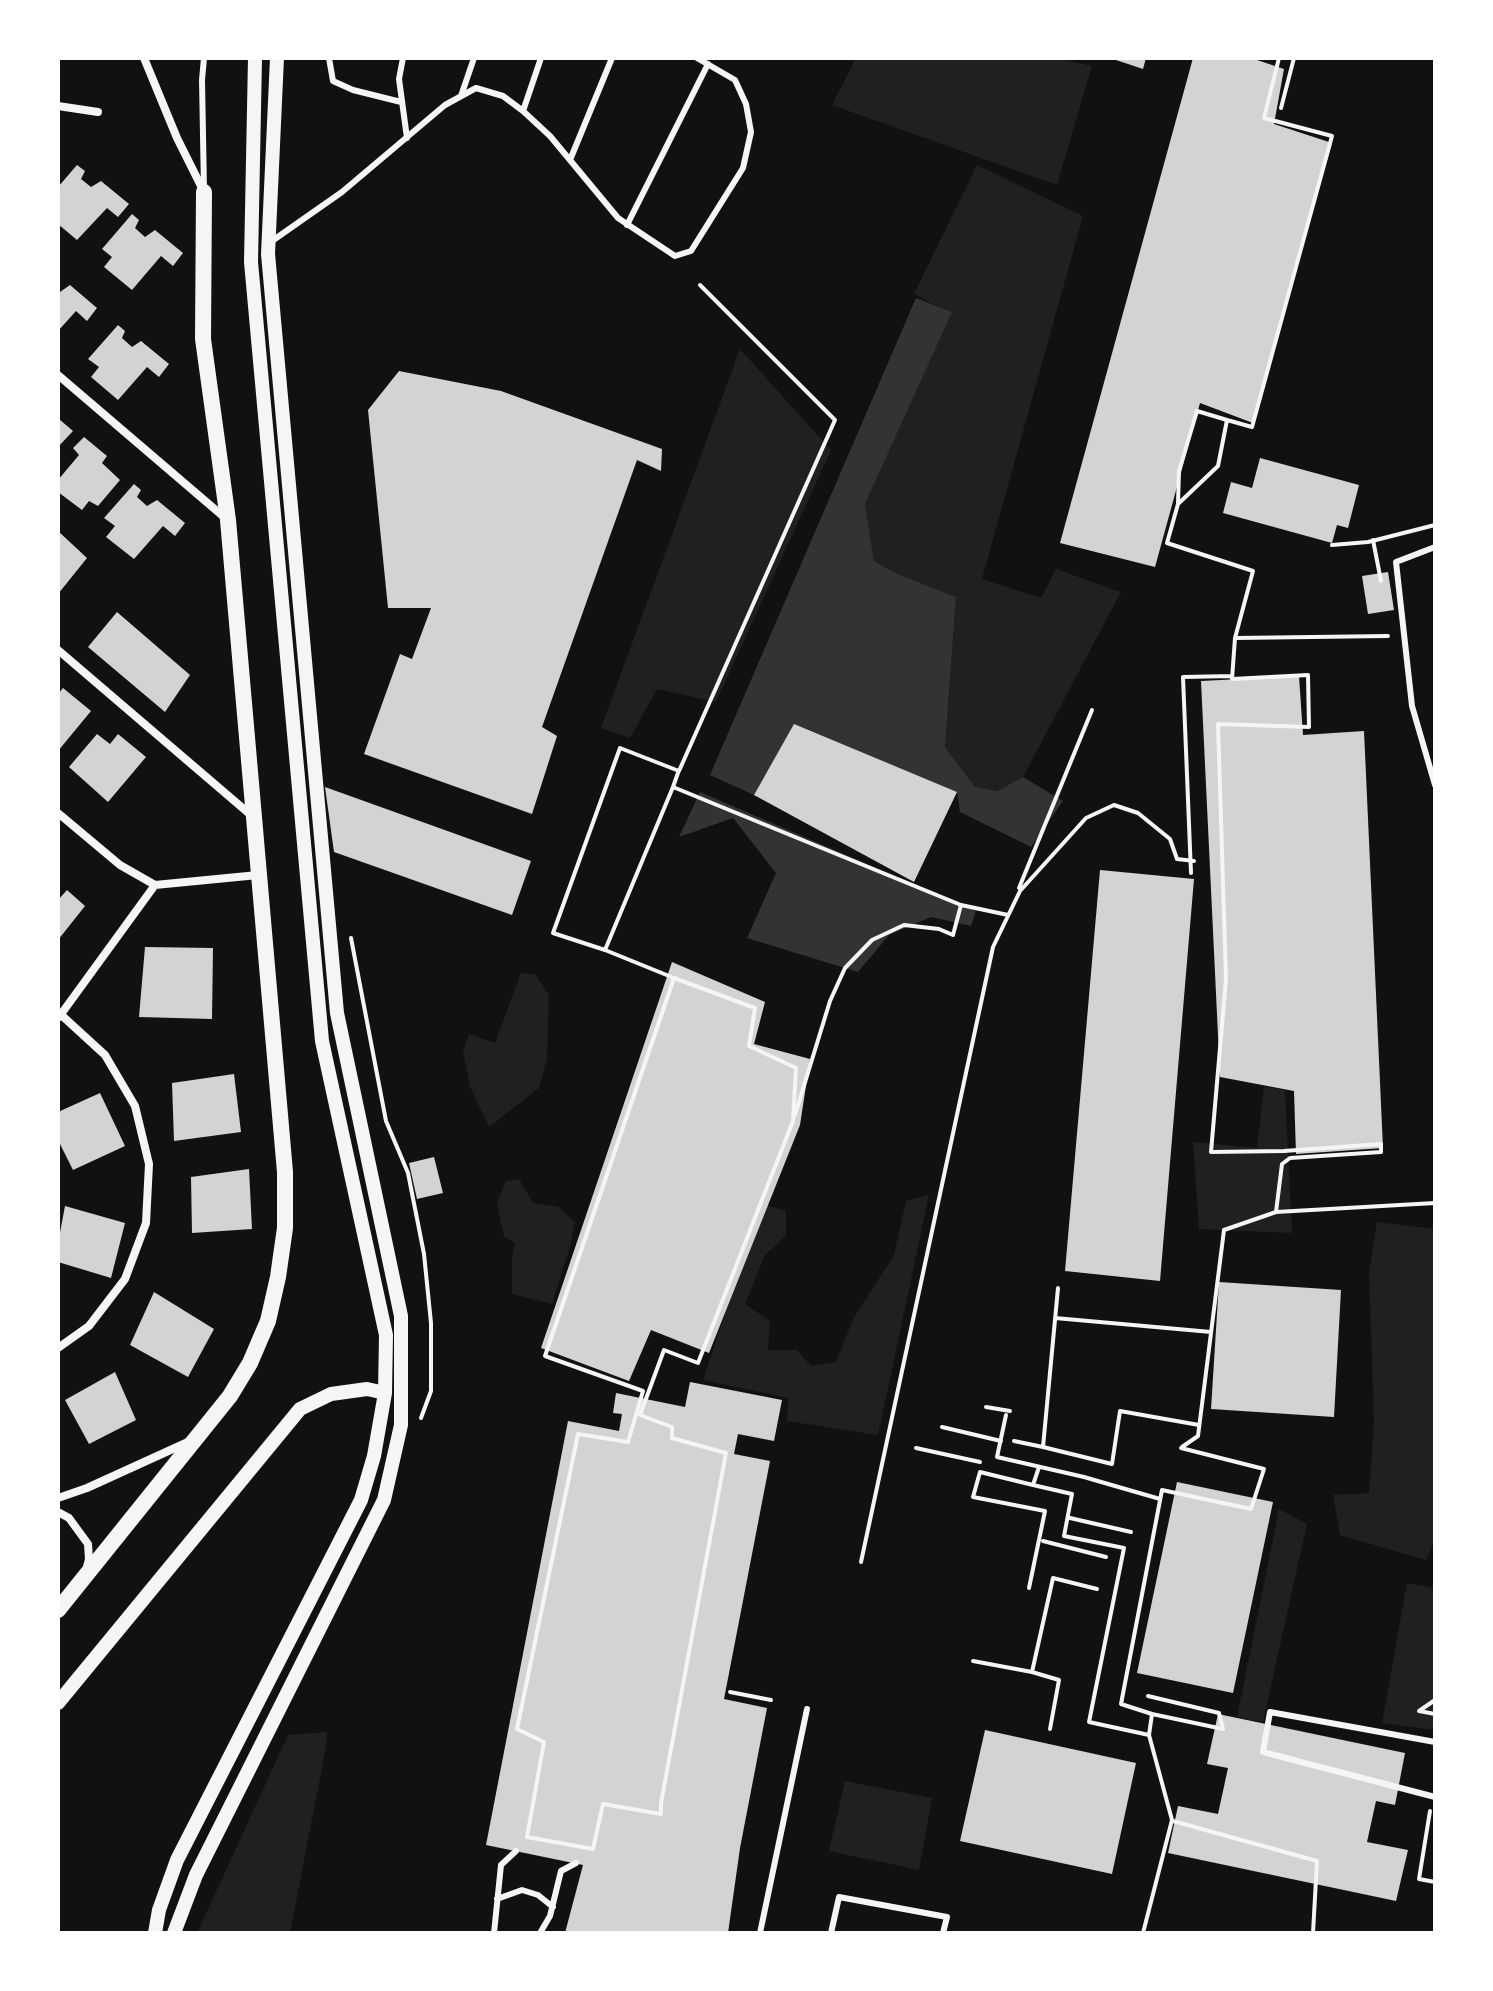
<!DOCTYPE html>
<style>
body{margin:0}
#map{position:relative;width:1493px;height:1991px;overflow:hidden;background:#111;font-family:"Open Sans",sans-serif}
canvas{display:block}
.frame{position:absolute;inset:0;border:60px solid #fff;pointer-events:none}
</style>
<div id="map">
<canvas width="1493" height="1991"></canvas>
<div class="frame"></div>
</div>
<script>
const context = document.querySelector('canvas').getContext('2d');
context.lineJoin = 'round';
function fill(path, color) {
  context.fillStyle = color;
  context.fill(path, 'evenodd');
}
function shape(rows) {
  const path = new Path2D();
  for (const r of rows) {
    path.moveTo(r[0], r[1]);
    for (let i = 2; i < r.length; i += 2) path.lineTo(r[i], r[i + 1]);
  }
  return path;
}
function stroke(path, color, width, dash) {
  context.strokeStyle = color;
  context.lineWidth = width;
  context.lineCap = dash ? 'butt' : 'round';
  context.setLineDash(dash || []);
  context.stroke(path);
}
fill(shape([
 [856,58,1054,58,1092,66,1057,185,832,105],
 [977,165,1083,216,982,579,1041,598,1056,569,1121,592,1023,777,997,791,975,787,945,747,956,597,898,574,874,561,865,504,951,313,914,294],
 [740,349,831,450,716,702,657,689,630,738,601,728],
 [521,973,535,974,549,995,547,1058,539,1088,489,1127,470,1087,463,1052,469,1034,495,1043],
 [1264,1087,1285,1090,1292,1233,1199,1229,1193,1142,1257,1148],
 [519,1179,533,1203,559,1207,575,1222,571,1243,552,1304,512,1294,512,1257,515,1243,504,1237,497,1202,506,1181],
 [929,1195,878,1435,787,1421,788,1398,703,1380,762,1204,786,1211,786,1235,765,1255,745,1304,770,1321,768,1350,797,1350,811,1366,836,1362,853,1319,894,1255,906,1201],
 [1377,1222,1435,1229,1435,1539,1426,1560,1340,1535,1333,1495,1369,1493,1374,1421,1369,1274],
 [1279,1509,1307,1524,1263,1722,1237,1717],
 [1407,1583,1435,1588,1435,1730,1382,1723],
 [327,1732,326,1747,290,1933,197,1933,288,1735],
 [845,1781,932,1798,919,1870,829,1851]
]), '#202020');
fill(shape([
 [916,298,952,312,865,504,874,561,898,574,956,597,945,747,975,787,997,791,1023,777,1063,801,1031,847,960,812,957,792,794,725,754,795,710,775],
 [700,792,976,911,971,926,931,917,889,935,858,972,747,938,776,873,733,818,679,837]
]), '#333');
fill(shape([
 [1110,58,1146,58,1143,69],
 [1193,58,1251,58,1284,69,1274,124,1332,143,1253,423,1200,403,1155,567,1060,543],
 [77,165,85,171,81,179,91,187,101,181,129,204,118,217,107,208,77,240,58,224,58,187],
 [132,214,139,220,135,228,145,237,155,230,183,253,173,266,161,256,132,290,104,267,112,257,102,249],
 [70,285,97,308,87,321,76,311,58,331,58,290,60,292],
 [118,325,125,331,122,338,132,347,141,341,169,364,159,377,147,367,118,400,91,377,99,367,88,359],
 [399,371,501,391,662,449,661,471,637,460,542,727,557,736,532,814,364,754,400,654,412,659,431,608,388,608,368,410],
 [59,419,73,431,58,447,58,421],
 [84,437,107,456,102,463,120,480,98,506,89,501,82,510,58,492,58,480,79,455,73,448],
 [1260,458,1359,485,1348,528,1337,525,1332,543,1223,513,1231,482,1252,488],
 [134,484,141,490,137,497,147,506,157,500,185,523,175,536,163,526,134,559,106,537,115,526,104,518],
 [58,531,87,558,58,594],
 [1388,572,1394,610,1368,614,1362,576],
 [117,612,190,675,165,712,88,647],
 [1299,676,1303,735,1364,731,1383,1148,1296,1154,1294,1091,1220,1077,1201,681],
 [63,688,91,711,58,751,58,694],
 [794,724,957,792,914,882,754,795],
 [97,734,110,744,118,734,146,757,108,802,69,767],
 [325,787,531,861,512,915,334,852],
 [1100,870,1194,879,1160,1281,1065,1271],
 [67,890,85,906,58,940,58,900],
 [145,947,213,948,212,1019,139,1017],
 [672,962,765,1002,754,1044,810,1059,800,1125,709,1353,651,1330,629,1381,541,1348],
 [234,1074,241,1132,174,1141,172,1083],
 [100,1093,125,1146,73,1170,58,1140,58,1112],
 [434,1157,443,1193,417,1199,409,1163],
 [249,1169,252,1229,192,1233,191,1177],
 [65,1206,125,1223,111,1278,58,1262,58,1243],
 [1219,1282,1341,1290,1334,1417,1211,1409],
 [154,1292,214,1329,188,1377,130,1345],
 [115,1372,136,1420,89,1444,65,1400],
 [690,1382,782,1400,774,1441,738,1434,734,1454,770,1461,724,1699,767,1708,740,1848,728,1933,565,1933,583,1865,486,1845,568,1421,619,1431,622,1414,613,1413,616,1393,685,1407],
 [1177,1482,1273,1502,1233,1693,1137,1673],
 [1218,1714,1405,1753,1395,1805,1376,1801,1367,1842,1408,1850,1396,1901,1168,1853,1178,1806,1218,1814,1228,1768,1207,1764],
 [985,1730,1136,1763,1112,1874,960,1841]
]), '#d3d3d3');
stroke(shape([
 [1281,108,1294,58],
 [1178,503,1179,471,1197,411,1227,420],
 [1373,540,1381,581],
 [1332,545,1368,542,1435,525],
 [1235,638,1388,636],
 [673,787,679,770],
 [1191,873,1183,677,1232,676],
 [1019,888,1092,710],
 [961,905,1008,915],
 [351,938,386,1121,408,1173,424,1254,431,1323,431,1391,421,1418],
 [605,950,553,933,620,748,679,771,835,420,700,285],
 [674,978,755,1008,749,1046,796,1068,793,1121,698,1363,664,1350,640,1415,672,1427,672,1438,726,1453,661,1803,661,1814,603,1804,593,1849,527,1837,544,1742,517,1729,578,1434,628,1442,643,1391,545,1356,674,978],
 [674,978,605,950,673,787,961,905,953,935,939,929,904,925,872,940,845,968,830,1001,795,1115],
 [1276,1212,1282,1164,1290,1158,1381,1152,1381,1144,1284,1151,1211,1152,1226,979,1218,724,1309,727,1308,675,1232,679,1235,638,1253,571,1167,543,1178,504,1218,466,1227,420,1252,427,1332,136,1264,118,1279,58],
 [1055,1318,1211,1332],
 [986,1407,1010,1411],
 [1006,1415,997,1457,1084,1477,1160,1499],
 [942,1427,1001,1441],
 [1014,1441,1043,1447,1058,1288],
 [1043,1447,1112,1464,1120,1411,1199,1425],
 [1182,1447,1198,1436,1224,1230,1276,1212,1435,1203],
 [916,1448,980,1462],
 [1033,1485,1072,1494,1064,1536,1124,1548,1089,1722,1149,1735],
 [1070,1518,1131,1532],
 [1043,1541,1106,1557],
 [861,1562,993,947,1020,891,1086,818,1114,805,1138,813,1170,839,1177,859,1194,861],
 [1029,1588,1045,1511,973,1497,980,1472,1033,1485,1039,1467],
 [973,1661,1032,1672,1053,1578,1097,1589],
 [1032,1672,1059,1680,1050,1729],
 [730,1692,771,1700],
 [1435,1700,1419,1711,1435,1714],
 [1152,1714,1121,1704,1162,1490,1251,1509,1264,1469,1181,1448],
 [1430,1811,1419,1879,1435,1882],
 [1173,1821,1317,1861,1313,1933],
 [1143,1933,1172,1820,1149,1735,1152,1714,1223,1729,1219,1713,1148,1696]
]), '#f5f5f5', 4);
stroke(shape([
 [329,58,333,81,353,90,401,102],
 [403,58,399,79,407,138],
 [461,96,474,58],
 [523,111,541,58],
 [570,160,612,58],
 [204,190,202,80,204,58],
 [627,225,708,64],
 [272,241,342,192,445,105,476,88,503,96,523,111,550,136,618,218,675,256,691,251,743,168,751,132,746,104,735,80,697,58],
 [1435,547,1396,562,1412,706,1435,785],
 [1435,1742,1270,1712,1263,1752,1435,1797],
 [497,1899,522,1890,538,1895,553,1907],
 [494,1933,501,1865,516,1851],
 [540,1933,550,1916,561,1871,576,1863],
 [760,1933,807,1709],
 [831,1933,839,1897,947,1917,943,1933]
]), '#f5f5f5', 6);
stroke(shape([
 [144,58,177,138,204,192],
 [58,106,98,112],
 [58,375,224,517],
 [58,650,252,816],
 [58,813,120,865,155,885,258,875],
 [58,1012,105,1055,135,1106,149,1164,146,1223,125,1279,89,1326,58,1348],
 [59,1017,155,885],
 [58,1498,87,1488,188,1442],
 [58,1512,69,1518,88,1544,89,1559,87,1567]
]), '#f5f5f5', 8);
stroke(shape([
 [58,1703,300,1409,331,1394,367,1389,385,1393],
 [155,1933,159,1910,177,1860,361,1500,374,1456,385,1393,386,1335,322,1041,251,262,255,58],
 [174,1933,196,1875,384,1500,401,1425,401,1316,337,1013,268,254,277,58]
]), '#f5f5f5', 14);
stroke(shape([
 [58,1610,230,1396,250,1363,268,1321,278,1277,285,1228,285,1172,228,520,203,339,204,192]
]), '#f5f5f5', 16);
</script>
